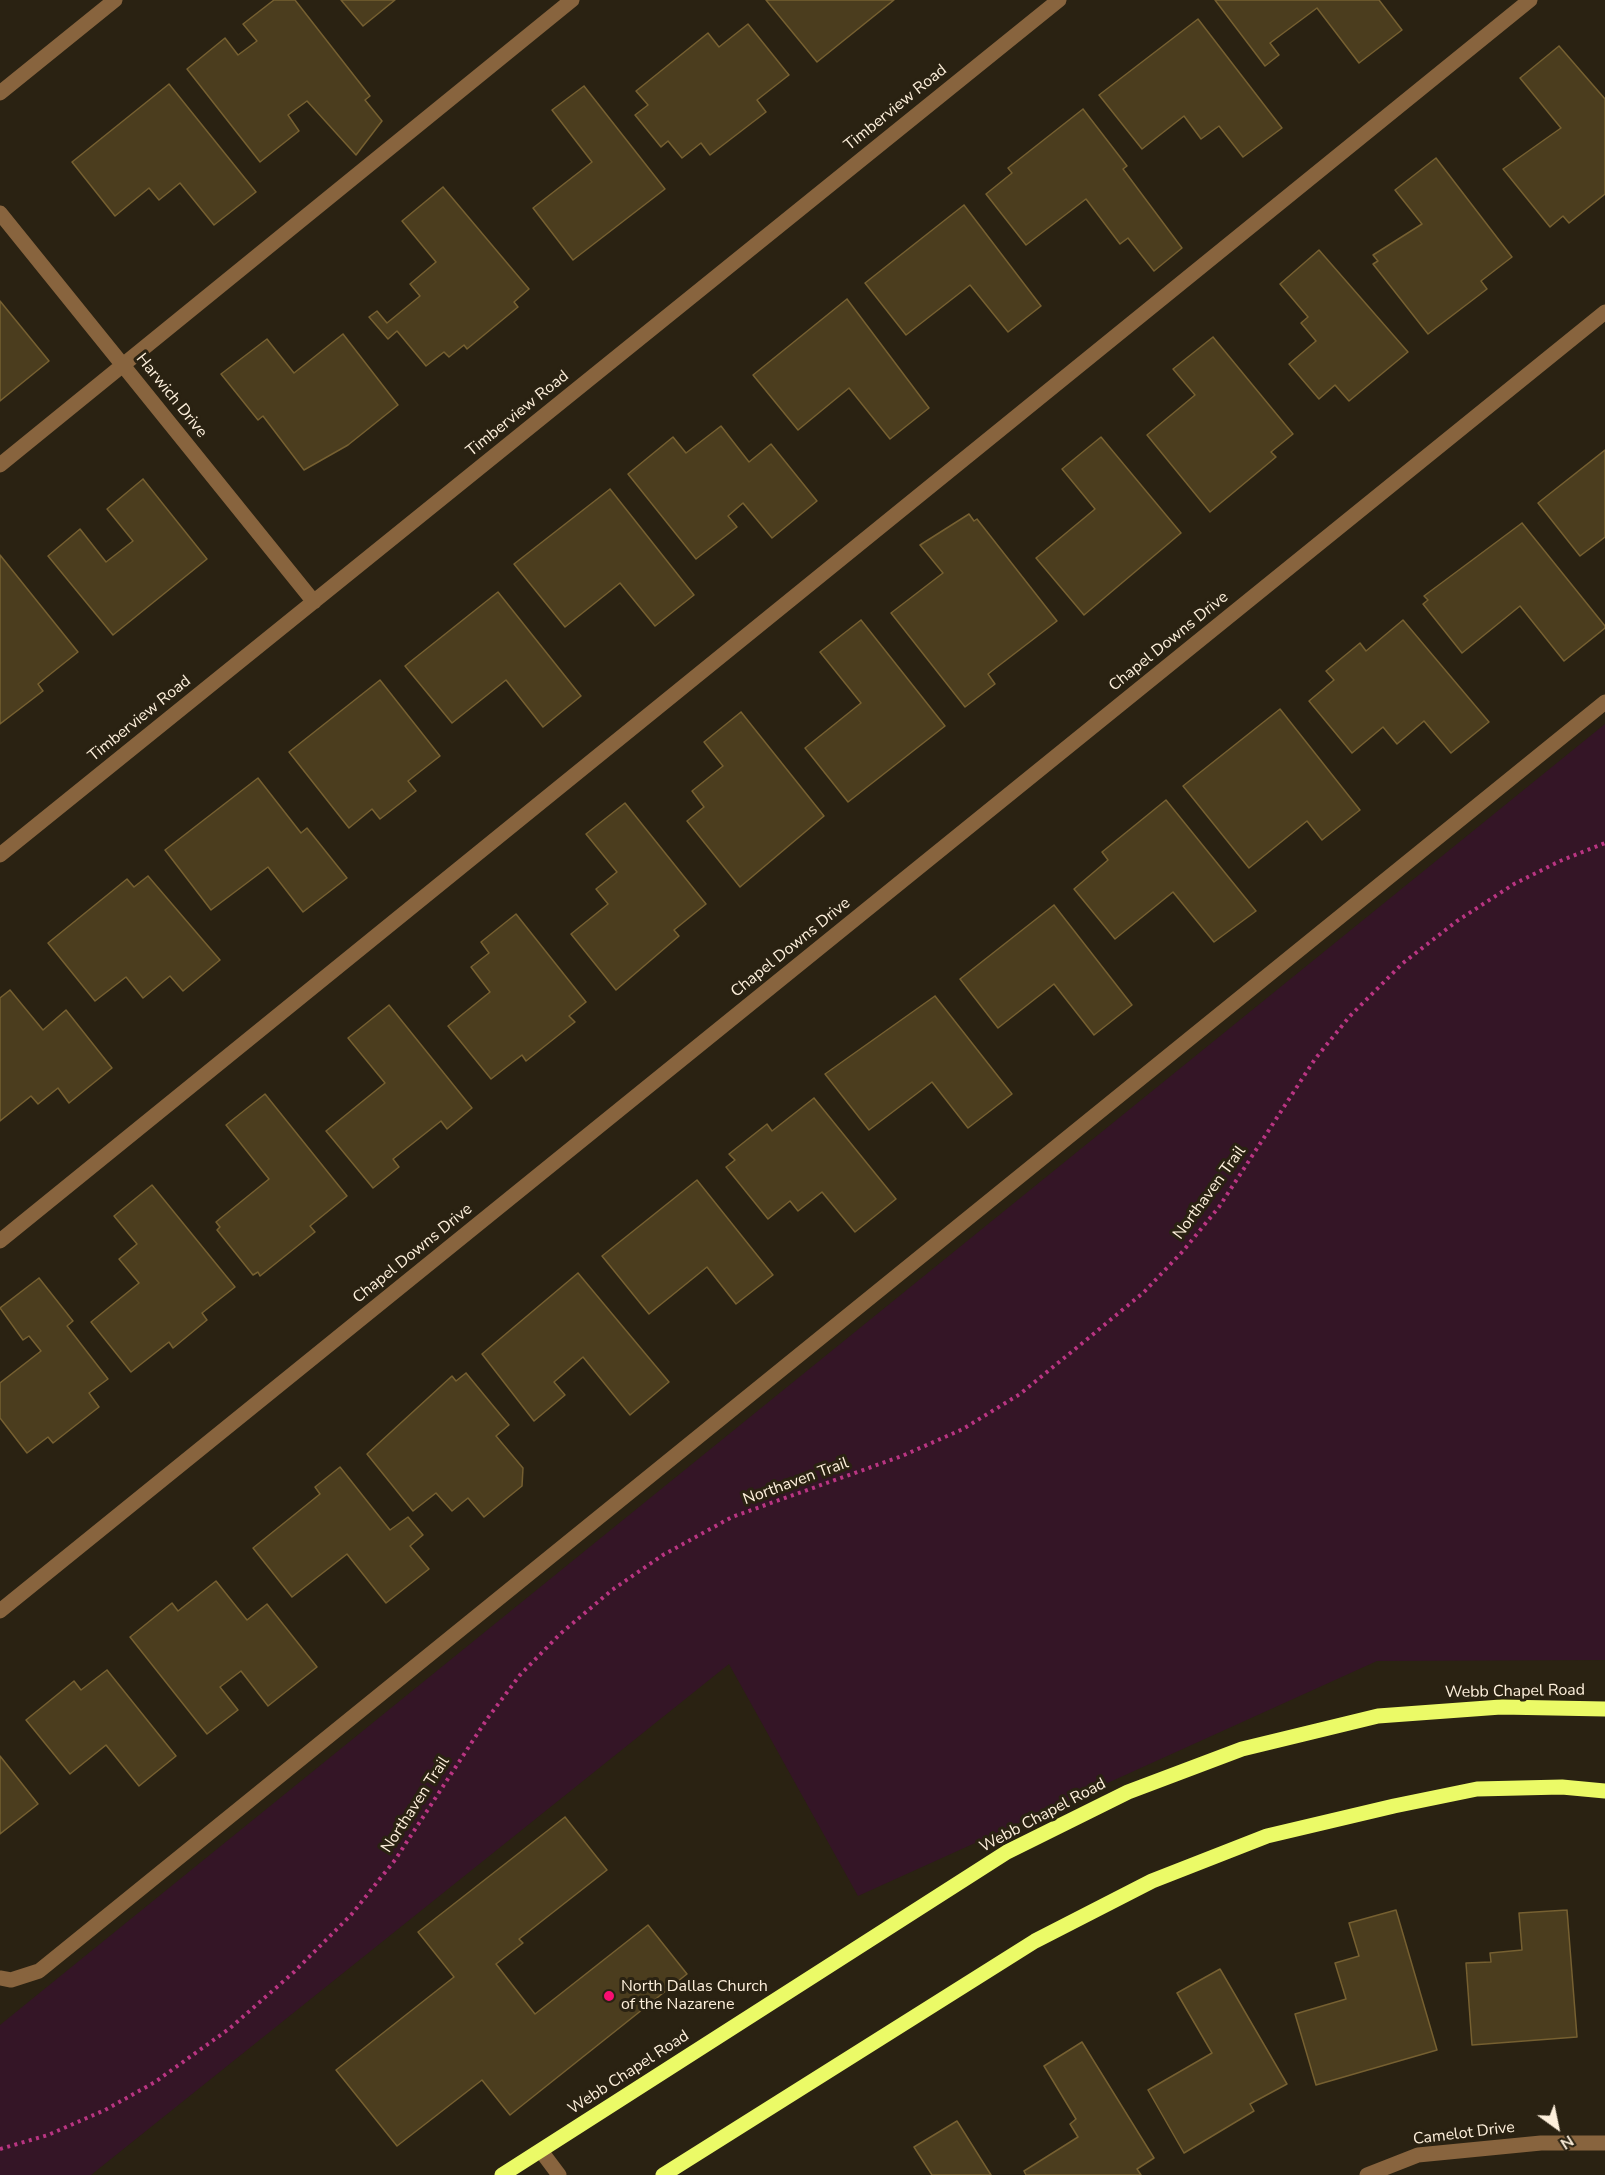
<!DOCTYPE html>
<style>
body{margin:0}
#map{position:relative;width:1605px;height:2175px;overflow:hidden;background:#2a2212;font-family:"Nunito Sans",sans-serif}
canvas{display:block}
.north{position:absolute;left:1527px;top:2097px;width:60px;height:60px;-webkit-text-stroke:4px #2a2212;paint-order:stroke;rotate:147deg;font-size:16px;font-weight:700;line-height:24px;text-align:center;color:#fef0dc}
.north::after{content:'';display:block;margin:auto;width:21px;height:27px;background:#fef0dc;clip-path:polygon(50% 0,100% 100%,50% 72%,0 100%)}
</style>
<div id="map">
<canvas width="1605" height="2175"></canvas>
<div class="north">N</div>
</div>
<script>
const context = document.querySelector('canvas').getContext('2d');
context.lineJoin = 'round';
function fill(path, color) {
  context.fillStyle = color;
  context.fill(path, 'evenodd');
}
function shape(rows) {
  const path = new Path2D();
  for (const r of rows) {
    path.moveTo(r[0], r[1]);
    for (let i = 2; i < r.length; i += 2) path.lineTo(r[i], r[i + 1]);
  }
  return path;
}
function stroke(path, color, width, dash) {
  context.strokeStyle = color;
  context.lineWidth = width;
  context.lineCap = dash ? 'butt' : 'round';
  context.setLineDash(dash || []);
  context.stroke(path);
}
function label(font, color, halo, rows, align = 'center') {
  context.font = font + ' "Nunito Sans",sans-serif';
  context.lineWidth = 6;
  context.setLineDash([]);
  context.textBaseline = 'middle';
  context.strokeStyle = halo;
  context.fillStyle = color;
  for (const [text, x, y, turn = 0] of rows) {
    context.save();
    context.translate(x, y);
    context.rotate((+turn || 0) * Math.PI / 180);
    context.textAlign = isNaN(turn) ? turn : align;
    if (halo) context.strokeText(text, 0, 0);
    context.fillText(text, 0, 0);
    context.restore();
  }
}
fill(shape([
 [1605,724,1605,1660,1377,1661,858,1896,729,1664,91,2175,0,2175,0,2025]
]), '#341526');
const building = shape([
 [274,0,295,0,370,96,365,100,382,121,356,155,307,101,288,115,299,131,260,162,187,69,225,38,238,55,257,41,243,24,274,0],
 [341,0,395,0,363,26,341,0],
 [766,0,894,0,817,62,766,0],
 [1215,0,1379,0,1402,30,1359,63,1317,8,1270,43,1279,55,1265,66,1215,0],
 [1198,19,1282,128,1243,157,1219,126,1201,139,1184,116,1142,149,1099,95,1198,19],
 [748,24,789,75,757,100,766,112,710,155,701,143,682,158,668,141,661,147,635,115,648,105,636,91,708,33,719,47,748,24],
 [1559,46,1605,99,1605,194,1569,223,1563,216,1550,227,1503,169,1561,128,1520,78,1559,46],
 [169,84,256,192,214,225,180,183,159,200,149,188,115,216,72,162,169,84],
 [584,86,665,189,573,260,533,208,592,162,552,110,584,86],
 [1083,109,1127,166,1123,169,1182,248,1154,271,1128,238,1120,244,1086,199,1026,245,986,194,1012,173,1008,168,1083,109],
 [1436,158,1512,257,1481,281,1487,289,1428,334,1373,264,1378,261,1373,255,1422,224,1395,190,1436,158],
 [443,187,529,289,514,302,518,307,467,349,464,345,449,357,444,352,426,366,397,331,388,339,369,317,377,311,387,323,420,296,410,284,436,262,402,221,443,187],
 [964,205,1041,306,1008,332,970,285,906,335,865,283,964,205],
 [1319,250,1408,352,1349,401,1335,385,1319,399,1289,364,1316,341,1301,323,1308,317,1280,284,1319,250],
 [847,299,929,408,890,439,849,388,798,430,753,375,847,299],
 [0,301,49,361,0,401,0,301],
 [343,334,398,405,348,445,304,470,263,416,258,420,221,374,267,339,294,373,343,334],
 [1213,337,1293,434,1271,452,1276,457,1210,512,1147,435,1195,395,1173,369,1213,337],
 [721,426,749,462,771,444,817,501,772,538,743,503,728,516,737,527,696,559,628,474,673,437,686,453,721,426],
 [1101,437,1181,533,1084,615,1036,558,1095,509,1062,469,1101,437],
 [1605,450,1605,537,1580,556,1538,503,1605,450],
 [143,479,207,559,113,635,48,556,80,529,106,562,133,541,107,509,143,479],
 [610,489,694,595,655,626,620,583,565,627,514,564,610,489],
 [969,514,974,521,977,519,1057,621,988,674,995,684,965,707,891,613,943,573,920,545,969,514],
 [1522,523,1605,626,1605,628,1564,661,1520,606,1462,653,1423,604,1428,600,1424,596,1522,523],
 [0,555,78,652,38,684,43,691,0,724,0,555],
 [498,592,581,696,543,727,506,680,452,723,405,666,498,592],
 [861,620,945,726,848,802,805,748,861,703,820,652,861,620],
 [1403,620,1489,722,1451,753,1424,721,1397,744,1383,727,1352,753,1309,701,1334,680,1326,671,1360,643,1366,651,1403,620],
 [380,680,440,756,408,781,416,791,380,819,372,809,349,828,289,752,380,680],
 [1280,709,1360,810,1322,840,1307,821,1249,868,1183,786,1280,709],
 [741,712,824,816,740,887,687,821,704,807,692,791,723,766,704,742,741,712],
 [258,778,301,833,307,828,347,878,303,912,268,867,211,910,165,850,258,778],
 [1166,800,1256,911,1214,942,1173,892,1115,939,1074,889,1108,860,1102,852,1166,800],
 [625,803,706,904,674,930,679,936,616,990,571,934,608,904,596,889,617,872,586,834,625,803],
 [148,876,220,960,183,991,170,976,143,998,126,977,95,1001,48,943,127,879,134,887,148,876],
 [1054,905,1132,1005,1094,1035,1054,984,998,1028,960,979,1054,905],
 [516,914,586,1002,569,1016,575,1022,526,1061,522,1055,491,1079,448,1026,490,992,471,967,489,953,481,942,516,914],
 [10,990,43,1030,66,1010,112,1068,69,1103,58,1088,38,1104,31,1096,0,1121,0,998,10,990],
 [935,996,1012,1094,968,1128,932,1082,869,1130,825,1074,935,996],
 [389,1005,472,1108,447,1129,441,1121,393,1159,399,1167,373,1188,326,1131,385,1083,348,1038,389,1005],
 [265,1094,347,1196,310,1226,315,1232,260,1276,258,1272,253,1275,217,1230,220,1227,216,1222,269,1179,226,1125,265,1094],
 [814,1098,896,1199,855,1232,822,1192,798,1211,790,1201,768,1219,726,1167,735,1160,729,1154,767,1124,772,1131,814,1098],
 [697,1180,773,1275,736,1304,707,1267,649,1314,602,1256,697,1180],
 [152,1185,235,1287,202,1313,207,1320,173,1348,169,1342,131,1372,91,1322,139,1283,119,1259,137,1244,114,1216,152,1185],
 [578,1273,669,1382,630,1415,583,1357,554,1382,565,1395,534,1421,482,1354,578,1273],
 [39,1278,73,1321,67,1326,108,1379,89,1393,99,1407,53,1443,48,1437,27,1453,0,1418,0,1383,41,1351,29,1336,23,1340,0,1308,39,1278],
 [466,1373,509,1425,496,1436,523,1468,522,1486,484,1517,468,1498,452,1511,436,1493,413,1511,367,1454,452,1376,456,1381,466,1373],
 [340,1467,390,1530,408,1517,423,1535,410,1546,429,1569,386,1603,347,1554,292,1597,253,1548,320,1494,315,1487,340,1467],
 [216,1581,247,1620,267,1604,317,1667,268,1706,241,1671,220,1687,238,1710,207,1734,130,1637,172,1603,178,1611,216,1581],
 [107,1670,176,1756,139,1786,106,1745,70,1774,26,1720,74,1681,81,1690,107,1670],
 [0,1756,38,1804,0,1834,0,1756],
 [565,1817,607,1870,519,1939,523,1943,496,1964,535,2014,648,1925,687,1974,510,2115,482,2080,397,2146,336,2070,454,1977,418,1932,565,1817],
 [1396,1910,1437,2050,1316,2085,1295,2014,1346,1999,1335,1963,1359,1956,1349,1923,1396,1910],
 [1567,1910,1577,2037,1472,2045,1466,1963,1491,1962,1490,1953,1522,1950,1519,1913,1567,1910],
 [1220,1969,1287,2084,1250,2104,1254,2111,1184,2153,1148,2090,1212,2053,1177,1993,1220,1969],
 [1082,2042,1154,2158,1137,2169,1141,2175,1026,2175,1024,2171,1078,2137,1070,2124,1076,2119,1044,2066,1082,2042],
 [957,2121,991,2175,932,2175,914,2147,957,2121]
]);
fill(building, '#4b3d1e');
stroke(building, '#766031', 1.5);
stroke(shape([
 [0,2149,48,2135,105,2110,155,2082,229,2029,294,1972,351,1915,395,1860,487,1719,520,1675,560,1634,612,1590,663,1555,732,1517,902,1456,963,1429,1020,1394,1091,1336,1144,1292,1183,1251,1219,1207,1315,1059,1350,1016,1403,963,1457,921,1514,884,1560,861,1605,843]
]), '#b93582', 4, [3, 4.5]);
stroke(shape([
 [0,93,115,0],
 [0,213,314,602],
 [0,465,572,0],
 [0,855,1059,0],
 [0,1241,1530,0],
 [0,1611,1605,312],
 [0,1978,11,1980,39,1971,1605,702],
 [541,2151,559,2175],
 [1367,2175,1418,2155,1541,2143,1605,2143]
]), '#88643e', 15);
stroke(shape([
 [502,2175,1007,1852,1128,1792,1242,1749,1378,1716,1501,1707,1605,1709],
 [663,2175,1035,1941,1152,1881,1267,1836,1394,1806,1477,1789,1562,1787,1605,1791]
]), '#ebfa67', 15);
for (const [x, y, r, color] of [
 [609,1996,6,"#f80e71"]
]) {
  const dot = new Path2D();
  dot.arc(x, y, r, 0, 2 * Math.PI);
  context.fillStyle = color;
  context.fill(dot);
  stroke(dot, '#2a2212', 2);
}
label('16px', '#fef0dc', '#2a2212', [
 ["Timberview Road",896,108,-39],
 ["Harwich Drive",171,396,51],
 ["Timberview Road",518,414,-39],
 ["Chapel Downs Drive",1169,642,-39],
 ["Timberview Road",140,719,-39],
 ["Chapel Downs Drive",791,948,-39],
 ["Northaven Trail",1210,1193,-54],
 ["Chapel Downs Drive",413,1254,-39],
 ["Northaven Trail",796,1482,-20],
 ["Webb Chapel Road",1515,1692,-1],
 ["Northaven Trail",416,1805,-57],
 ["Webb Chapel Road",1043,1816,-28],
 ["Webb Chapel Road",629,2073,-33],
 ["Camelot Drive",1464,2134,-7]
]);
label('16px', '#fef0dc', '#2a2212', [
 ["North Dallas Church",621,1987],
 ["of the Nazarene",621,2005]
], 'left');
</script>
